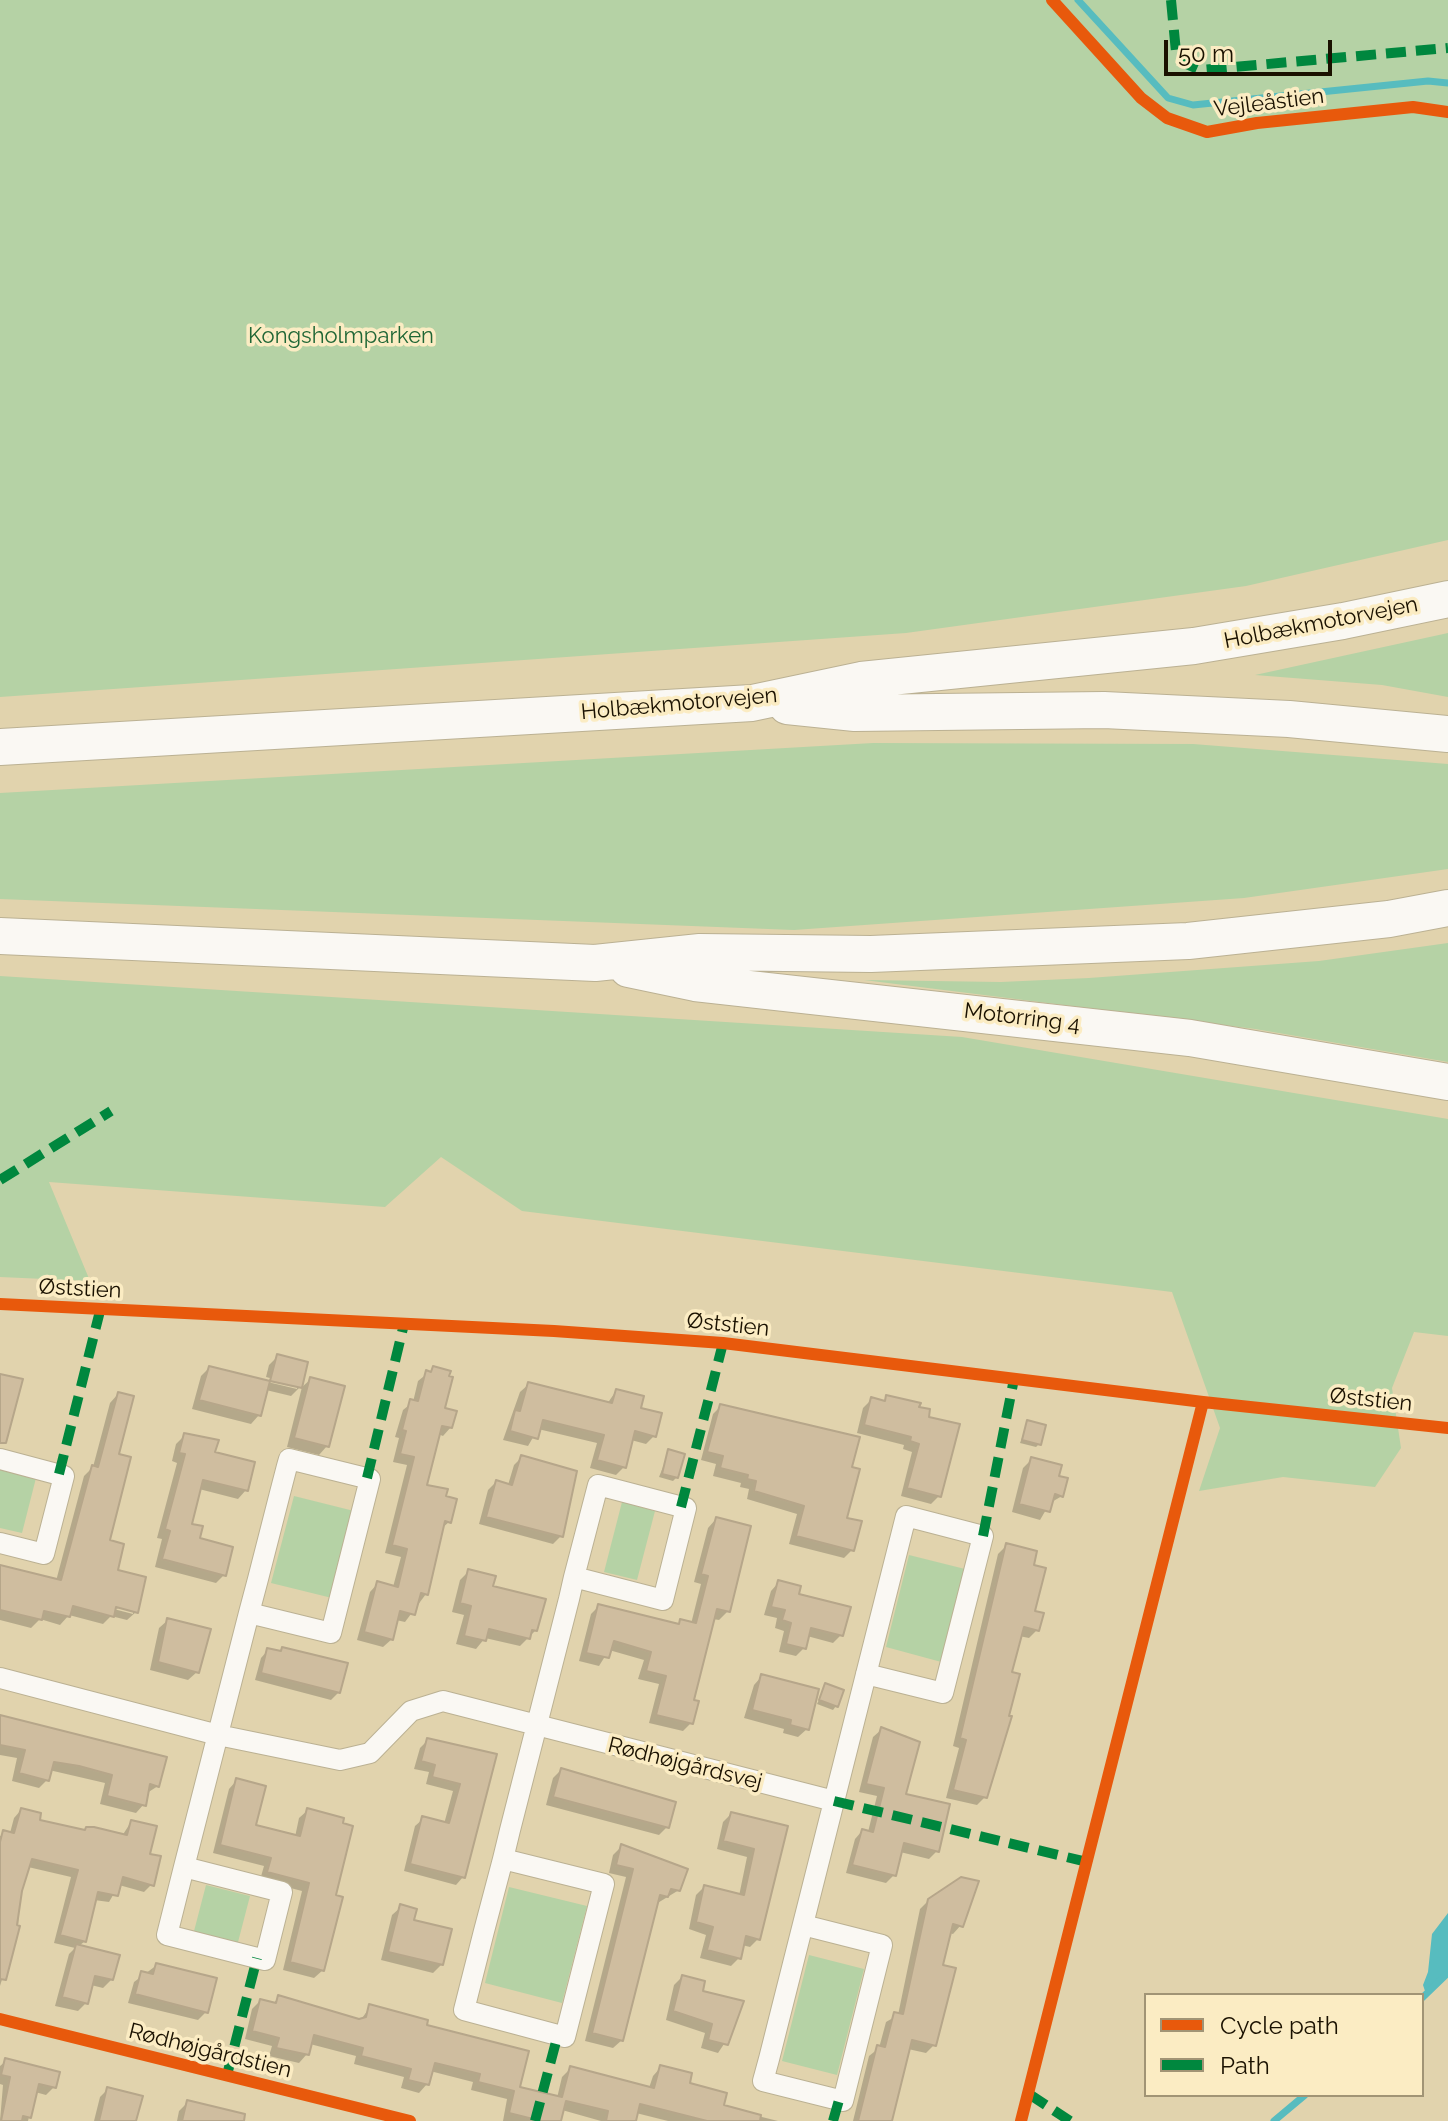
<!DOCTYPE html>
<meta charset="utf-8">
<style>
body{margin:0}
#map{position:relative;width:1448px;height:2121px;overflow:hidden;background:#e1d3ad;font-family:Raleway,sans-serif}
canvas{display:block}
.legend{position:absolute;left:1144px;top:1993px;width:280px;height:104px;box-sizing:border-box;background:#fbecc3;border:2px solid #a19475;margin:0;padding:10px 14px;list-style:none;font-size:24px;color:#1a1100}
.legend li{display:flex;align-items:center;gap:16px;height:40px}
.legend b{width:40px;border:2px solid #a19475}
.scale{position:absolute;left:1164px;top:40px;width:168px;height:36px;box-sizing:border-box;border:4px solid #1a1100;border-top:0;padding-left:10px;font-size:24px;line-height:28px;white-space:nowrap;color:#1a1100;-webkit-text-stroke:6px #fbecc3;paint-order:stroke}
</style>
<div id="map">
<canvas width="1448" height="2121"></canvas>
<ul class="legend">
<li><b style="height:10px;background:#e8590c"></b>Cycle path</li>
<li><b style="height:10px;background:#00873e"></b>Path</li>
</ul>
<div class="scale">50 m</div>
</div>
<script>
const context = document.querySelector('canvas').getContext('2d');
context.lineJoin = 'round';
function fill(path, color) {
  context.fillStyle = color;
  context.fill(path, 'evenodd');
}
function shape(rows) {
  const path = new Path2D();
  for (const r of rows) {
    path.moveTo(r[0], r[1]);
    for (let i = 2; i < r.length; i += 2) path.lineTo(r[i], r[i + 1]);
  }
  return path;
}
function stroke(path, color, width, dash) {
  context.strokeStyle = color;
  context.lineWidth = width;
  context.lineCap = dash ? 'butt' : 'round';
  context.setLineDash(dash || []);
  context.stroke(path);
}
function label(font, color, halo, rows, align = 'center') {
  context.font = font + ' Raleway,sans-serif';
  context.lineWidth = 7;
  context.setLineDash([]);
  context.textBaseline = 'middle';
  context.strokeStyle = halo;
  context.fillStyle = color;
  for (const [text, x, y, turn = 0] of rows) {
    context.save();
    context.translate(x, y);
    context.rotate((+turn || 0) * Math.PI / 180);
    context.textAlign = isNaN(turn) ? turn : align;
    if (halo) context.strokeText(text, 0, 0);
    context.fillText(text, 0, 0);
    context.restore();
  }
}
fill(shape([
 [0,0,1448,0,1448,540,1246,586,906,633,0,697],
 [1448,633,1448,697,1382,685,1255,675],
 [873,743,1193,744,1448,764,1448,869,1244,898,794,930,0,899,0,793],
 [1448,943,1448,1062,1255,1029,864,980,1001,982,1089,978,1319,961],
 [0,976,962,1037,1448,1119,1448,1336,1414,1332,1392,1388,1401,1448,1375,1487,1283,1477,1199,1491,1220,1428,1172,1292,522,1211,441,1157,385,1207,49,1182,90,1281,0,1277],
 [0,1469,36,1478,22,1533,0,1528],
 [294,1496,354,1511,332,1598,271,1583],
 [622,1502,655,1511,637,1580,604,1572],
 [909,1555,969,1570,945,1663,886,1647],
 [206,1885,250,1896,237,1946,193,1935],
 [509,1887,587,1906,562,2003,485,1983],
 [809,1955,864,1969,837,2075,782,2061]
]), '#b5d2a5');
fill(shape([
 [1448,1913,1448,1973,1426,1994,1423,1985,1428,1972,1432,1934]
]), '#57bcbf');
fill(shape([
 [278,1356,300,1387,291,1396,266,1390,259,1415,251,1424,192,1409,201,1376,209,1368,297,1389,297,1385,266,1377,269,1365],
 [434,1368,442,1410,451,1427,443,1436,438,1434,425,1486,449,1522,441,1529,426,1594,405,1622,396,1620,392,1639,383,1647,357,1640,370,1592,378,1583,393,1587,401,1557,385,1553,407,1465,393,1462,399,1438,395,1437,403,1410,413,1402,418,1381],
 [311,1379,327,1446,319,1455,287,1447,302,1387],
 [529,1384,607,1404,616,1391,639,1409,654,1436,646,1444,631,1440,624,1467,616,1475,590,1468,597,1443,538,1429,528,1446,503,1440,520,1392],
 [118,1394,108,1542,115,1571,136,1612,127,1620,111,1616,103,1624,69,1615,60,1625,40,1619,31,1628,0,1620,0,1567,56,1581,84,1476,93,1467,110,1403],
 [107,1603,133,1610,133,1614,106,1607],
 [887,1397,918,1404,939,1496,931,1504,901,1496,912,1452,903,1449,904,1445,857,1433,863,1408,871,1400,882,1402],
 [721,1406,845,1519,852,1550,844,1558,789,1544,797,1514,747,1499,749,1489,740,1487,741,1483,713,1476,716,1464,701,1460,713,1414],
 [1028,1422,1039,1444,1036,1447,1020,1443],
 [185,1435,213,1454,246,1490,238,1499,199,1489,189,1525,224,1575,216,1583,155,1567,162,1539,157,1538,177,1463,172,1461,176,1444],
 [669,1452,677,1477,673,1481,659,1477],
 [522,1457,561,1536,553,1544,479,1524,488,1490,496,1482,508,1485,514,1465],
 [1032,1459,1057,1478,1062,1496,1050,1503,1040,1520,1012,1512,1023,1468],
 [716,1519,728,1611,719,1620,713,1619,692,1701,691,1723,683,1731,649,1723,659,1684,638,1679,644,1660,609,1650,599,1666,579,1661,591,1614,599,1606,677,1626,681,1622,691,1624,701,1584,694,1582,708,1528],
 [1006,1546,1031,1567,1032,1612,1037,1630,1029,1638,1019,1636,985,1797,977,1805,946,1798,959,1748,953,1746,998,1554],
 [469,1571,536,1630,520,1646,485,1638,476,1649,456,1644,464,1615,452,1612,460,1580],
 [779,1582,797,1595,841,1635,833,1643,807,1636,804,1648,796,1656,779,1652,784,1631,775,1628,777,1618,764,1615,771,1591],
 [168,1620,197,1672,188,1680,150,1670,159,1628],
 [283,1649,339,1692,331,1700,255,1680,261,1658,268,1650,279,1653],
 [762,1676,807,1729,798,1737,783,1733,784,1729,744,1718,754,1685],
 [826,1685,836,1706,833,1710,817,1704],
 [0,1716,158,1786,147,1793,144,1804,136,1813,100,1804,105,1783,49,1770,47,1780,39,1788,12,1781,17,1758,0,1755],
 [881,1730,907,1736,903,1796,937,1851,929,1859,900,1852,894,1875,886,1883,846,1873,855,1839,862,1831,868,1832,877,1796,859,1792,873,1737],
 [428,1740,494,1756,463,1877,456,1885,404,1871,415,1826,423,1819,444,1824,453,1791,426,1784,429,1772,414,1769,420,1748],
 [561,1770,616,1784,616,1787,667,1827,659,1835,546,1805,553,1778],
 [237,1780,254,1827,295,1837,299,1818,308,1810,334,1896,323,1970,314,1978,283,1970,302,1891,260,1880,264,1866,213,1853,229,1789],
 [21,1810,37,1821,122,1836,131,1822,148,1855,152,1884,144,1892,119,1885,109,1902,94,1900,85,1941,79,1946,112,1979,103,1988,91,1985,86,2003,78,2011,55,2006,69,1954,75,1948,54,1943,71,1877,28,1867,20,1891,18,1927,0,1986,0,1836,10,1833,14,1818],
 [731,1814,786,1827,758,1939,750,1947,742,1945,739,1958,731,1966,700,1958,706,1935,689,1929,696,1895,704,1887,739,1896,747,1857,717,1849,723,1822],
 [621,1847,679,1890,656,1904,622,2040,613,2048,585,2041,626,1877,609,1873,613,1855],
 [929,1900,961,1925,953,1934,949,1933,941,1966,934,2045,926,2053,908,2049,889,2121,853,2121,869,2056,879,2048,886,2022,898,2015,920,1909],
 [401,1907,442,1964,433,1973,381,1960,392,1915],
 [157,1965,206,2012,198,2020,128,2003,134,1982],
 [682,1977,701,1992,741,2002,734,2029,718,2053,701,2048,705,2033,666,2020,674,1985],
 [279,1997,360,2021,370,2007,425,2026,517,2088,557,2098,562,2077,570,2069,649,2088,653,2076,661,2067,722,2107,778,2121,668,2121,636,2113,634,2121,601,2121,562,2110,559,2121,503,2121,507,2099,471,2090,473,2082,430,2071,427,2084,419,2093,401,2088,404,2077,354,2064,356,2056,310,2044,307,2054,299,2063,269,2056,272,2046,245,2039,252,2009,260,2001,273,2004],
 [6,2061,54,2087,46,2095,35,2092,28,2121,0,2121,3,2085,0,2084,0,2066],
 [108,2089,135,2121,94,2121,100,2097],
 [188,2102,224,2121,177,2121,179,2111]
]), '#0003');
stroke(shape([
 [1078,0,1168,98,1193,105,1428,81,1448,83],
 [1422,1998,1448,1973],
 [1274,2121,1305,2095]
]), '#57bcbf', 7);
const building = shape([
 [277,1354,308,1362,302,1388,270,1381,277,1354],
 [209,1366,270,1381,261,1416,199,1400,209,1366],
 [433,1366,451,1371,449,1376,453,1377,445,1408,457,1411,452,1428,442,1426,427,1485,448,1489,446,1496,457,1499,451,1523,445,1521,428,1595,421,1593,415,1615,400,1611,393,1640,364,1632,377,1581,398,1587,407,1549,392,1545,414,1457,400,1454,406,1431,402,1430,410,1399,418,1401,426,1370,431,1372,433,1366],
 [0,1374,23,1379,6,1443,0,1443,0,1374],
 [310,1377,345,1386,329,1447,294,1438,310,1377],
 [528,1382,612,1403,616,1389,644,1396,641,1408,662,1413,656,1437,635,1431,626,1468,597,1460,604,1435,543,1420,538,1439,510,1431,515,1410,520,1411,528,1382],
 [118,1392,134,1396,119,1454,131,1457,110,1540,124,1544,118,1570,146,1577,138,1613,116,1607,114,1617,73,1606,70,1617,44,1611,42,1620,0,1610,0,1565,61,1580,92,1465,98,1467,118,1392],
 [886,1395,921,1403,919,1407,930,1409,929,1417,960,1424,941,1497,907,1488,919,1444,910,1441,911,1437,864,1425,871,1397,885,1401,886,1395],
 [720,1404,860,1437,852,1467,860,1469,847,1518,862,1521,854,1551,796,1536,804,1506,754,1491,756,1481,747,1479,748,1475,720,1468,723,1456,707,1452,720,1404],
 [1027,1420,1046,1425,1041,1445,1022,1440,1027,1420],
 [184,1433,219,1440,215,1452,255,1462,248,1491,203,1480,192,1524,203,1526,200,1538,233,1547,226,1576,162,1559,170,1531,165,1529,185,1454,179,1453,184,1433],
 [668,1449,685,1454,678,1478,662,1474,668,1449],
 [521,1455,577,1471,563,1537,486,1517,496,1480,512,1485,521,1455],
 [1031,1457,1062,1465,1059,1476,1068,1478,1063,1497,1055,1494,1050,1512,1019,1504,1031,1457],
 [716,1517,751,1526,730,1612,717,1609,694,1700,699,1701,693,1724,656,1715,666,1676,646,1671,651,1652,614,1641,609,1658,586,1653,598,1604,679,1624,680,1619,696,1623,708,1576,701,1574,716,1517],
 [1006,1543,1037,1551,1034,1565,1046,1568,1035,1611,1044,1613,1039,1631,1024,1627,1012,1672,1020,1674,1009,1716,1012,1716,987,1798,953,1790,966,1740,960,1738,1006,1543],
 [468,1569,496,1576,493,1586,546,1599,537,1631,532,1630,530,1639,489,1629,486,1641,464,1636,471,1606,460,1603,468,1569],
 [778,1580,801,1586,799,1594,851,1607,843,1636,811,1628,806,1649,786,1644,791,1623,782,1620,785,1610,771,1607,778,1580],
 [167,1618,211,1629,199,1673,158,1662,167,1618],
 [282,1647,348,1663,340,1693,261,1673,267,1648,281,1651,282,1647],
 [761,1674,819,1689,809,1730,790,1725,791,1720,752,1710,761,1674],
 [825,1683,844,1690,838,1707,819,1700,825,1683],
 [0,1715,167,1757,159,1787,150,1784,146,1806,107,1796,112,1775,79,1766,54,1762,49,1781,19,1773,25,1750,0,1745,0,1715],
 [881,1727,920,1742,906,1794,950,1804,939,1852,904,1843,896,1876,852,1865,862,1829,873,1832,884,1788,866,1784,881,1727],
 [427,1738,497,1754,465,1878,410,1864,422,1816,449,1823,460,1784,432,1777,435,1765,421,1761,427,1738],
 [561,1768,676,1802,669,1828,553,1797,561,1768],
 [236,1778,266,1786,256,1825,300,1836,307,1808,344,1818,343,1823,353,1826,336,1895,343,1897,324,1971,290,1962,309,1883,267,1872,271,1858,220,1845,236,1778],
 [21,1808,41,1813,40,1820,85,1830,86,1827,94,1827,127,1835,131,1820,157,1826,150,1854,161,1856,154,1886,123,1877,118,1896,98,1892,86,1942,60,1935,78,1870,32,1859,22,1891,17,1925,20,1926,6,1980,0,1979,0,1842,3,1830,14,1833,21,1808],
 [731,1812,788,1826,760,1940,746,1936,741,1959,707,1950,713,1927,696,1922,704,1885,744,1895,754,1849,723,1841,731,1812],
 [621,1844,688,1869,680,1891,671,1889,668,1897,660,1895,623,2041,592,2033,633,1869,616,1865,621,1844],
 [961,1877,979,1881,963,1927,953,1924,943,1965,956,1968,936,2046,912,2040,892,2121,858,2121,877,2045,885,2047,894,2012,903,2014,928,1899,961,1877],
 [400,1904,417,1909,414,1920,452,1929,443,1965,388,1952,400,1904],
 [76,1944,120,1955,113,1980,95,1976,88,2004,62,1997,76,1944],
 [156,1963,217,1978,208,2013,135,1994,141,1971,153,1974,156,1963],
 [682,1975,705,1981,703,1991,744,2001,728,2045,708,2040,712,2024,673,2011,682,1975],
 [278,1995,359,2019,366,2017,369,2004,428,2020,427,2025,529,2051,520,2087,562,2097,570,2066,654,2088,660,2065,692,2073,690,2083,727,2093,724,2105,761,2115,760,2121,707,2121,640,2104,636,2121,606,2121,608,2111,566,2101,561,2121,541,2121,509,2113,514,2091,478,2082,480,2074,435,2063,429,2085,408,2080,411,2069,361,2056,363,2048,314,2035,309,2055,276,2048,279,2038,252,2031,260,1999,276,2003,278,1995],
 [5,2058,60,2072,56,2088,39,2084,31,2118,23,2116,22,2121,1,2121,10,2077,1,2075,5,2058],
 [107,2087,143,2096,136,2121,99,2121,107,2087],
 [187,2100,245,2114,244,2121,182,2121,187,2100]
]);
fill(building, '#cfbd9f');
stroke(building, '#b6a68a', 2);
const street = shape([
 [0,1459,64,1476,44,1554,0,1543],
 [0,1678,218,1735,340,1760,370,1753,411,1711,443,1701,834,1801],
 [503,1859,604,1884,565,2037,464,2010,484,1931,503,1859,510,1830,569,1599,574,1577,598,1485,686,1508,663,1600,574,1577],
 [184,1867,282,1892,265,1960,167,1935,184,1867,249,1613,258,1579,280,1493,287,1466,289,1459,370,1479,331,1633,249,1613],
 [803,1925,882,1945,843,2101,763,2081,769,2059,906,1516,983,1536,943,1693,866,1674]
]);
const highway = shape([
 [787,706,855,713,1104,710,1289,719,1448,734],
 [0,747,752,703,861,680,1194,646,1343,621,1448,599],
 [0,936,595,963,700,952,871,954,1188,941,1389,919,1448,908],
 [628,969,695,983,1190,1038,1448,1082]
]);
stroke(street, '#bbb193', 22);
stroke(highway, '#bbb193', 38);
stroke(street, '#faf8f3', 20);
stroke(highway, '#faf8f3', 36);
stroke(shape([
 [1171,0,1176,52,1184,63,1200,70,1448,48],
 [0,1180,111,1111],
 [59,1474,100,1311],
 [367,1478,404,1324],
 [681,1507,723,1343],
 [983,1536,1014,1379],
 [834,1801,1087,1862],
 [227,2075,257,1958],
 [1029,2094,1070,2121],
 [535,2121,558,2034],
 [833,2121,839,2100]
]), '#00873e', 10, [20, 10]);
stroke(shape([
 [1052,0,1141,98,1167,118,1207,132,1257,123,1413,107,1448,112],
 [0,1304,554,1331,723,1343,1203,1402,1448,1428],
 [0,2019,410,2121],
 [1021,2121,1203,1402]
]), '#e8590c', 12);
label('22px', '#1a1100', '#fbecc3', [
 ["Vejleåstien",1269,103,-7],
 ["Holbækmotorvejen",1321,623,-11],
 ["Holbækmotorvejen",679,704,-5],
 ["Motorring 4",1022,1018,7],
 ["Øststien",80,1289,3],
 ["Øststien",728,1325,6],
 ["Øststien",1371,1400,6],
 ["Rødhøjgårdsvej",685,1764,14],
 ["Rødhøjgårdstien",210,2051,14]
]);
label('22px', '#1f6635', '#fbecc3', [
 ["Kongsholmparken",341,336]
]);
</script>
